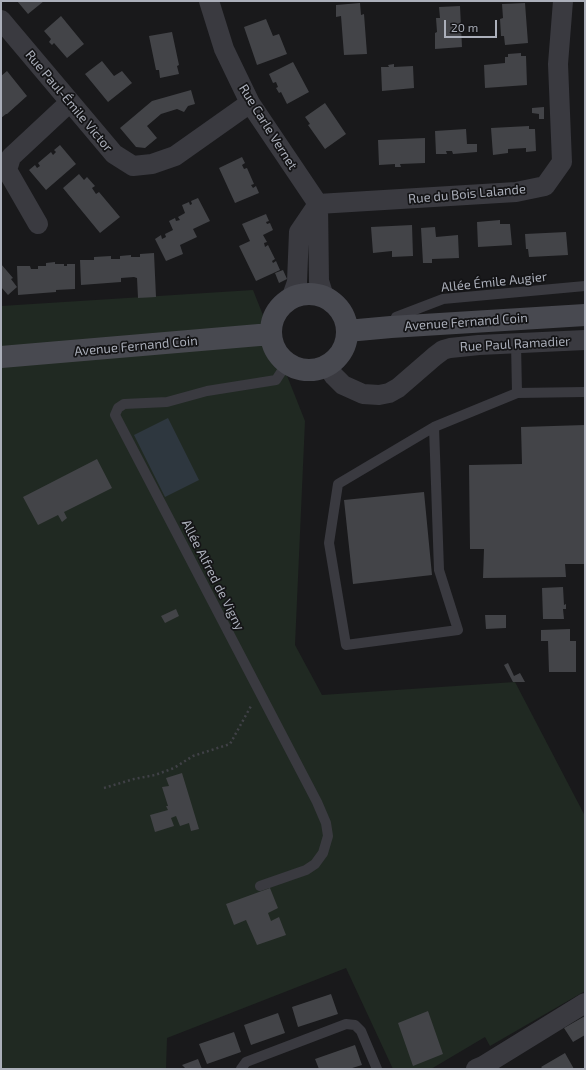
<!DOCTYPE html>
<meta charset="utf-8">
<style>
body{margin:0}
#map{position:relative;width:586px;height:1070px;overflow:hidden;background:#19191b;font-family:"Exo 2",sans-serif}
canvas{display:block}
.frame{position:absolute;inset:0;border:2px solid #abafba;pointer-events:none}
.scale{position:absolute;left:444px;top:20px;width:53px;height:18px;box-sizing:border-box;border:2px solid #abafba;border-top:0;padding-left:5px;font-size:12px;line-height:14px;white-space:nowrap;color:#abafba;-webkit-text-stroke:3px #141416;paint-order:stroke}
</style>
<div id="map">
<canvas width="586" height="1070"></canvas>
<div class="frame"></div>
<div class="scale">20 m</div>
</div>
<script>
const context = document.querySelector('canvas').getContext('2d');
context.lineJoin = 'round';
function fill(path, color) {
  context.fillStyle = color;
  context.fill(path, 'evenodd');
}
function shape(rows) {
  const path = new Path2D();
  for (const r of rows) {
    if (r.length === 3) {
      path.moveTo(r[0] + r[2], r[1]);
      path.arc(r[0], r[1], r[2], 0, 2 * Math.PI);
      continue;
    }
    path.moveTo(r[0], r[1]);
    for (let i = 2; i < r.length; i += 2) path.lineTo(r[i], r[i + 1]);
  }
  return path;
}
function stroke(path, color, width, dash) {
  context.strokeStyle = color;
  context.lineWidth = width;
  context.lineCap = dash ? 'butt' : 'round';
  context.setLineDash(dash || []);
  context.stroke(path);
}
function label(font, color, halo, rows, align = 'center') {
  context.font = font + ' "Exo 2",sans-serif';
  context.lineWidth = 3.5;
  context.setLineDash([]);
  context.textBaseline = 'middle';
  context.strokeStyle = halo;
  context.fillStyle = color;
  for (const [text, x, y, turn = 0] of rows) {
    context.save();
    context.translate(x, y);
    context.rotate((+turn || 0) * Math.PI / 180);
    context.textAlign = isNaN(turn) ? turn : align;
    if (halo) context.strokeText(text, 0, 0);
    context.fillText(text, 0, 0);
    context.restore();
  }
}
fill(shape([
 [253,290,305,421,295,645,322,695,515,682,585,816,585,991,490,1046,485,1037,431,1069,393,1069,346,968,167,1038,166,1069,1,1069,1,306]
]), '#202922');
fill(shape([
 [168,418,199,480,165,497,134,435]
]), '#2e373f');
fill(shape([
 [17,1,44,1,28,14],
 [360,3,361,15,364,14,367,54,344,55,341,16,336,17,336,5],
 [525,3,528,43,505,45,504,36,501,36,500,19,503,18,502,4],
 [460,6,462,47,435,49,435,33,437,32,436,18,440,18,439,7],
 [61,16,84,44,67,58,54,43,52,45,49,42,51,39,44,31],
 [266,19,273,36,279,34,287,54,257,65,244,27],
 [172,32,179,65,177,66,179,74,160,78,159,70,156,70,149,36],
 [521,53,521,56,526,56,527,85,485,88,484,65,505,63,505,57,508,57,508,54],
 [102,61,114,76,122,71,132,83,108,102,85,74],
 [293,62,309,92,287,104,281,92,279,93,276,88,278,87,276,82,273,83,269,74],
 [394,64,394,67,413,66,414,88,382,91,381,67,389,67,388,65],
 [7,71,27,96,7,114,6,114,1,118,1,76],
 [191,90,195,104,188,106,184,112,177,109,161,114,147,126,157,138,145,148,136,147,120,128,152,101],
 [325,103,346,134,325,149,308,125,310,124,305,117],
 [544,107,544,119,539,119,539,114,532,113,532,108],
 [529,126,529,129,535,129,536,151,526,152,526,148,508,149,508,153,493,155,491,128],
 [466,129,467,144,477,144,477,152,453,154,452,151,446,151,447,154,436,154,435,131],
 [425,138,425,163,400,164,401,167,395,167,395,164,379,165,378,140],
 [60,145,76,164,46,190,29,170,35,165,37,168,40,166,38,163,51,152,53,155,56,152,54,150],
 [242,157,245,163,242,165,244,169,247,168,254,184,251,185,253,188,256,186,259,193,235,203,219,168],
 [79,174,84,180,87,177,95,186,92,188,96,194,99,192,120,217,100,233,63,188],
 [198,198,210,221,193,229,197,237,180,245,183,254,166,261,155,239,161,235,162,239,166,237,165,234,173,230,169,221,175,218,176,221,180,220,178,217,185,213,182,205,189,202,190,205,192,204,191,201],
 [266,214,269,221,266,222,267,224,270,223,273,230,263,235,267,242,264,243,265,247,268,245,275,259,272,261,273,263,276,261,280,270,256,281,239,246,250,241,242,224],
 [500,220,500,224,510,224,512,245,478,247,477,222],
 [412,225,413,256,392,257,392,251,373,253,371,227],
 [435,227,436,237,458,235,459,258,432,259,432,263,423,263,421,228],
 [566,232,568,255,529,257,528,249,526,249,525,234],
 [154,253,156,297,138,298,137,278,134,277,121,278,121,282,81,285,80,260,94,260,94,257,111,256,111,259,120,259,120,256,131,255,131,257,140,257,140,254],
 [55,262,55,264,64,264,64,266,67,266,67,264,75,264,75,289,56,290,56,292,18,295,17,266,30,266,31,269,38,269,38,266,46,266,46,263],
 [1,264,13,278,11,279,17,287,8,295,1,287],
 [283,270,287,279,279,283,275,273],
 [585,425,585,564,565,564,566,577,483,578,484,549,470,549,469,465,522,464,521,427],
 [97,459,112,488,64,512,67,518,62,522,58,515,38,525,23,497],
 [424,492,432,575,353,584,344,500],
 [563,587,564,605,566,604,566,609,563,609,564,619,543,619,542,588],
 [176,609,179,616,165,623,161,616],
 [485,615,506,615,506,628,486,629],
 [570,629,570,641,576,641,576,672,549,672,548,641,541,641,541,630],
 [508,663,514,676,520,673,525,682,513,682,504,665],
 [182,773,199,829,191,831,189,823,180,826,176,816,171,818,174,826,155,832,150,815,168,810,166,806,168,806,162,787,169,786,166,778],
 [270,888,278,908,268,913,271,921,279,917,286,935,257,945,246,920,234,925,226,904],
 [331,994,338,1014,298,1027,292,1007],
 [428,1011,443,1054,413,1066,398,1023],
 [278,1013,285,1033,251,1045,244,1025],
 [585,1016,585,1035,573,1042,564,1028],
 [234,1032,241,1052,207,1064,199,1044],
 [355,1045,362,1065,349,1069,319,1069,315,1059],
 [565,1053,574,1069,543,1069,541,1067],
 [198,1059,202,1069,186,1069,182,1065]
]), '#434448');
stroke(shape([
 [104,788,134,779,155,775,174,768,193,756,230,744,251,706]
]), '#404147', 2.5, [2, 3]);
stroke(shape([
 [393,324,396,317,443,299,585,286],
 [516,343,517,393],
 [434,427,439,570,458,630,346,645,329,543,338,484,434,427,517,393,585,392],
 [260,886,306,870,315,864,323,853,328,836,326,823,317,802,115,415,118,408,124,404,167,402,207,391,276,380,287,363],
 [241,1069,246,1062,346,1024,355,1025,361,1031,377,1069]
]), '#3a3a40', 10);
stroke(shape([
 [209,1,224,49,250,103,318,204,319,281,324,297],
 [1,20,114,154,133,166,152,164,175,156,250,103],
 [318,204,516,192,545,186,562,162,558,64,563,1],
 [38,224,7,170,11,157,70,102],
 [291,299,297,282,299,232,318,204],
 [327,366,334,376,343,385,363,394,379,395,389,393,398,388,435,356,443,350,450,348,479,345,585,340],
 [476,1069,483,1066,585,1003]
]), '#3a3a40', 20);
stroke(shape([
 [309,332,38],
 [347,331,391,327,585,315],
 [1,357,271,334]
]), '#484950', 22);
label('13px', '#abafba', '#141416', [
 ["Rue Paul-Émile Victor",69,101,50],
 ["Rue Carle Vernet",268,127,58],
 ["Rue du Bois Lalande",467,194,-5],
 ["Allée Émile Augier",494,282,-6],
 ["Avenue Fernand Coin",466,322,-4],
 ["Rue Paul Ramadier",515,344,-3],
 ["Avenue Fernand Coin",136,346,-5],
 ["Allée Alfred de Vigny",213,575,63]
]);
</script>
